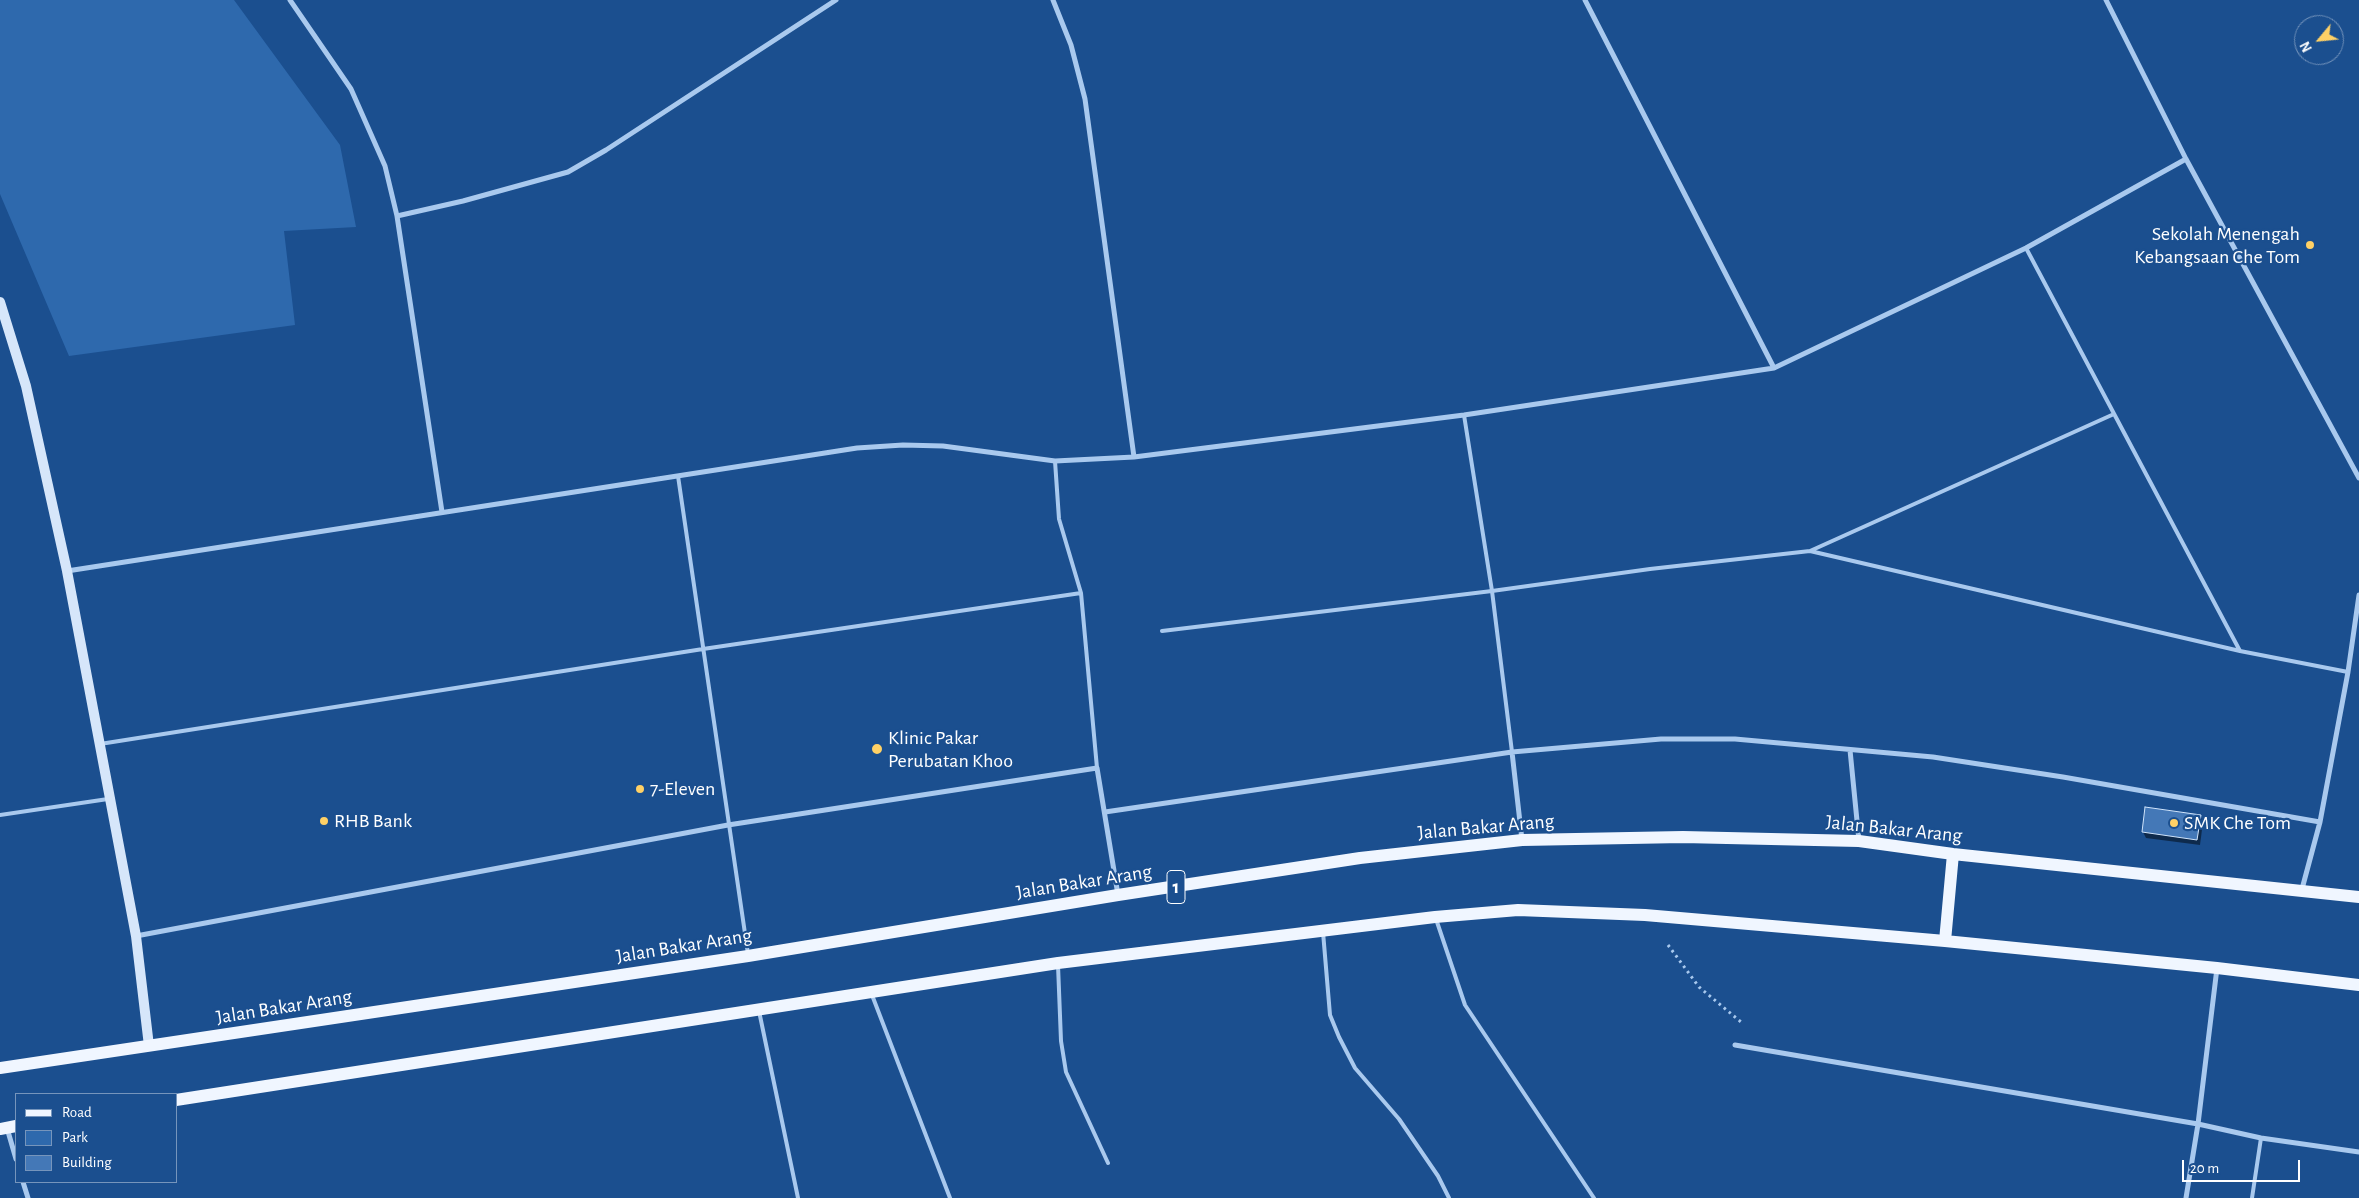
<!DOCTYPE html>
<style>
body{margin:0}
#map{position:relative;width:2359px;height:1198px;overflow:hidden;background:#1b4f8f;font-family:"Alegreya Sans",sans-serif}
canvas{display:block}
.legend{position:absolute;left:15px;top:1093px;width:162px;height:90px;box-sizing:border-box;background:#1b4f8f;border:1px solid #7695bc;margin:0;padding:6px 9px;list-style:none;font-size:15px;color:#fff}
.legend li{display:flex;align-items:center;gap:10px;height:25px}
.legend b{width:25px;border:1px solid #7695bc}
.north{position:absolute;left:2294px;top:15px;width:50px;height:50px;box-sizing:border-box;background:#1b4f8f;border:1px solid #7695bc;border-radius:50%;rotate:242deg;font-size:14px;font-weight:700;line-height:20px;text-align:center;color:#fff}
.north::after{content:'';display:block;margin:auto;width:18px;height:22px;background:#ffd166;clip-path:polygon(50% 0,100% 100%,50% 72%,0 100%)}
.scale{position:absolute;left:2182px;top:1160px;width:118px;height:22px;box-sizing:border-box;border:2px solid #fff;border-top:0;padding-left:6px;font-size:15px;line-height:18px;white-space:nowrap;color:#fff;-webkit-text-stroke:4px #1b4f8f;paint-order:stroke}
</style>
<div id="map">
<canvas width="2359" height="1198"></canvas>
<ul class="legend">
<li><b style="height:6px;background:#f0f6ff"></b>Road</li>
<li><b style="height:14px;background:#2e69ad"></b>Park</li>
<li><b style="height:14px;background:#4478b7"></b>Building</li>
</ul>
<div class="north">N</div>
<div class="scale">20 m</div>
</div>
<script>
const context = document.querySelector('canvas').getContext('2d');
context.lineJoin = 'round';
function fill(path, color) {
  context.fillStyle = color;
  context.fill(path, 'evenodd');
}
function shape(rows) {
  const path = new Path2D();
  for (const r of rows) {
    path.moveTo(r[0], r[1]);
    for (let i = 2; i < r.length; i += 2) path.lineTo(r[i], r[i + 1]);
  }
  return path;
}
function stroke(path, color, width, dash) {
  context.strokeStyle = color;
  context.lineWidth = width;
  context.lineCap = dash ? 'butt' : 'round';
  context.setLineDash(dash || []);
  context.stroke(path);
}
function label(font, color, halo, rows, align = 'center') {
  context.font = font + ' "Alegreya Sans",sans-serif';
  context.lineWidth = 4.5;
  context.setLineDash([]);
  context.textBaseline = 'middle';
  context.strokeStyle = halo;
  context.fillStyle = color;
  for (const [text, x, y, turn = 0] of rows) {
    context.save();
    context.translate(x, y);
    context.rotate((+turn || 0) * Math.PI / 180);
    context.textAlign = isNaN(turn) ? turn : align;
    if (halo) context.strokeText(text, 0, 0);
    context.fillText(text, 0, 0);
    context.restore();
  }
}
fill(shape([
 [0,0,234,0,340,145,356,227,284,231,295,325,69,356,0,194]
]), '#2e69ad');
fill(shape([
 [2200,816,2203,822,2200,845,2146,838,2143,832]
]), '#0007');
const building = shape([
 [2145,807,2201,815,2197,840,2142,832,2145,807]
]);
fill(building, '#4478b7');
stroke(building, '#cfe3fa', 1);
stroke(shape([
 [1668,945,1699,987,1741,1022]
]), '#a9c9ee', 3, [2.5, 4]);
stroke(shape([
 [2026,248,2240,651],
 [1464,415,1492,591,1512,752],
 [1055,461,1059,519,1081,593,1097,768],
 [678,476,748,954],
 [1810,551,2114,414],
 [1162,631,1492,591,1650,569,1810,551,2240,651,2348,672],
 [100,744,703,649,1081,593],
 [0,815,108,799],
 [1436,919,1465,1005,1594,1198],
 [1323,932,1330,1015,1339,1037,1355,1068,1399,1119,1438,1176,1449,1198],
 [1058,965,1061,1041,1066,1072,1108,1163],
 [872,995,950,1198],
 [759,1011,798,1198],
 [2252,1198,2261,1138]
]), '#a9c9ee', 4);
stroke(shape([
 [290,0,351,89,385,166,397,216,442,512],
 [1053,0,1071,45,1085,99,1134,457],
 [1585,0,1774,368],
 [2106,0,2186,159,2359,478],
 [397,216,463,201,568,172,606,150,836,0],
 [67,571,857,448,903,445,943,446,1055,461,1134,457,1464,415,1774,368,2026,248,2186,159],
 [1850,750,1859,841],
 [1512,752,1522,840],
 [1105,812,1512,752,1661,739,1735,739,1933,757,2063,777,2320,822],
 [2302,889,2320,822,2348,672,2359,595],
 [136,936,728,825,1097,768,1118,895],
 [1735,1045,2198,1124,2261,1138,2359,1152],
 [7,1128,16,1159],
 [23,1182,28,1198],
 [2186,1198,2198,1124,2217,968]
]), '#a9c9ee', 5);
stroke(shape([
 [0,302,26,386,67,571,136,936,149,1046]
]), '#d6e6fa', 10);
stroke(shape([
 [1945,941,1953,854],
 [0,1068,748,956,1118,895,1360,858,1522,840,1683,837,1859,841,1953,854,2359,897],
 [176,1100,1058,963,1435,917,1518,910,1645,915,1945,941,2217,968,2359,985],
 [0,1129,16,1126]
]), '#f0f6ff', 12);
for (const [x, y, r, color] of [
 [2310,245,5,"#ffd166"],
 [877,749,6,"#ffd166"],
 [640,789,5,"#ffd166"],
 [324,821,5,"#ffd166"],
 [2174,823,5,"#ffd166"]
]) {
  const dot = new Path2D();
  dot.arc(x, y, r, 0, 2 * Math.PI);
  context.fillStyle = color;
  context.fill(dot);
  stroke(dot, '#1b4f8f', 2);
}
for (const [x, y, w] of [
 [1176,887,18]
]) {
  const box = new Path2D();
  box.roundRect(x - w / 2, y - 16.5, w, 33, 4);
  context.fillStyle = '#1b4f8f';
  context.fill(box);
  stroke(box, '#fff', 1);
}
label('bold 19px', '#fff', null, [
 ["1",1176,887]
]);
label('20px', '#fff', '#1b4f8f', [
 ["Sekolah Menengah",2300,234,"right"],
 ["Kebangsaan Che Tom",2300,257,"right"],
 ["Klinic Pakar",888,738],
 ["Perubatan Khoo",888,761],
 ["7-Eleven",650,789],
 ["RHB Bank",334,821],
 ["SMK Che Tom",2184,823]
], 'left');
label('20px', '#fff', '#1b4f8f', [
 ["Jalan Bakar Arang",1486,827,-5],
 ["Jalan Bakar Arang",1894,829,6],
 ["Jalan Bakar Arang",1084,882,-9],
 ["Jalan Bakar Arang",684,946,-9],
 ["Jalan Bakar Arang",284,1007,-9]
]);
</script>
